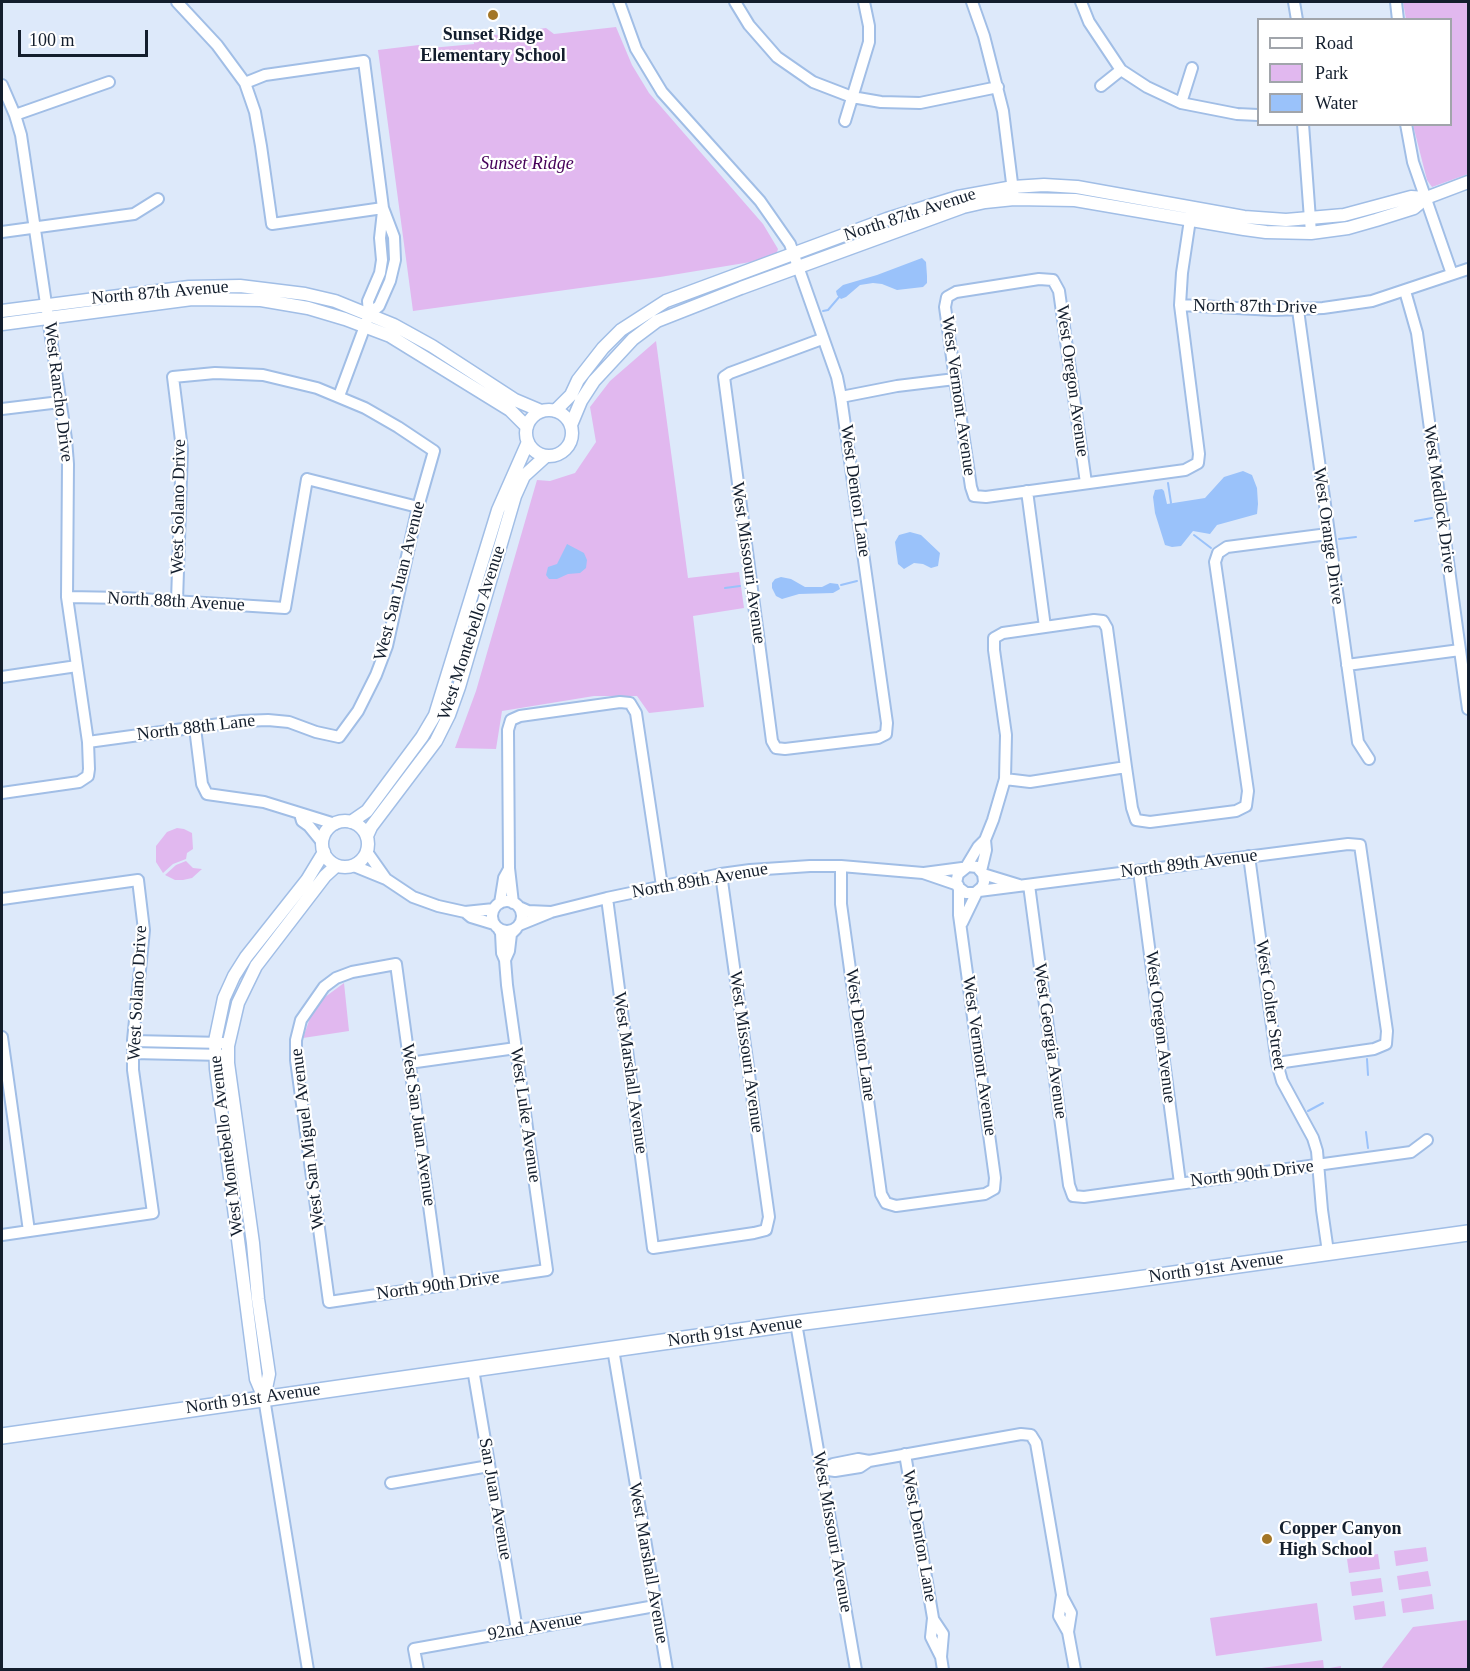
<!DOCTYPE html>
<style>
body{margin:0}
#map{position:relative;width:1470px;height:1671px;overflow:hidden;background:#dde9fa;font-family:Georgia,serif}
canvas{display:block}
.frame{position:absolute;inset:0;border:3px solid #131e2d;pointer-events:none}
.legend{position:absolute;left:1257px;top:18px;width:195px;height:108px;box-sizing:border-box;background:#fff;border:2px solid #a1a5ab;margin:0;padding:8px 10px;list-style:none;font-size:18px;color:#131e2d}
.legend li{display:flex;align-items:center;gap:12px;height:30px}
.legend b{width:30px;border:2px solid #a1a5ab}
.scale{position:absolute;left:18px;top:30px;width:130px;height:27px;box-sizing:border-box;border:3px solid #131e2d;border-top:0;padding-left:8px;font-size:18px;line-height:21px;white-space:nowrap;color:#131e2d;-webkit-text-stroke:4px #fff;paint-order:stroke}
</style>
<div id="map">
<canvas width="1470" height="1671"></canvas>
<div class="frame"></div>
<ul class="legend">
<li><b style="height:8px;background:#fff"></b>Road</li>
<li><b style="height:16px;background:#e1b8ef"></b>Park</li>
<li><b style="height:16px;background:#9ac2fa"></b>Water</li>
</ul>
<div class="scale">100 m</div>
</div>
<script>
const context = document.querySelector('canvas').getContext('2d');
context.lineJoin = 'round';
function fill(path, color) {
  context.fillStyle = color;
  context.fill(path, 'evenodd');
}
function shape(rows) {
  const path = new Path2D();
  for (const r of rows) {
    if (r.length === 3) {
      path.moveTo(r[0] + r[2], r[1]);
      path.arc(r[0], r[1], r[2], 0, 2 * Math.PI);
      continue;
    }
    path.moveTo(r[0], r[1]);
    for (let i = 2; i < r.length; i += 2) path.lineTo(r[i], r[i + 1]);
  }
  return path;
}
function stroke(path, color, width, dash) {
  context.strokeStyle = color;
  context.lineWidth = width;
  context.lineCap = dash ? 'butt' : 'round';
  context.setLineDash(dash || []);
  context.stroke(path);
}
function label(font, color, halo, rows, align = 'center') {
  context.font = font + ' Georgia,serif';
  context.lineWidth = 4.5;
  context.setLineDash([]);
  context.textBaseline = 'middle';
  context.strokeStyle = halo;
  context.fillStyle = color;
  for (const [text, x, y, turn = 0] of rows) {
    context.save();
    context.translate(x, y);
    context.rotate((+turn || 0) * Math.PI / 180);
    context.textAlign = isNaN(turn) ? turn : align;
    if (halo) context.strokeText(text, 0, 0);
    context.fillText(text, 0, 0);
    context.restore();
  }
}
fill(shape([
 [1403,2,1468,2,1468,174,1432,187,1427,180,1413,125,1450,124,1450,20,1406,19],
 [616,27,632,65,649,93,763,224,778,249,775,258,660,277,413,311,378,50,419,45,420,49,474,44,474,38,546,28,554,34],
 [656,341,688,578,739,572,744,608,693,616,704,707,649,713,637,696,594,696,502,711,496,749,455,748,476,691,537,480,550,481,575,473,596,442,590,407,610,381],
 [177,828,184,829,192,833,193,849,187,853,186,859,173,864,163,873,156,862,156,846,167,832],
 [186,861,193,868,202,869,192,878,183,880,175,880,165,875,176,865],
 [344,983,349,1031,303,1038,312,1012,321,1000],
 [1426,1547,1428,1561,1396,1566,1394,1551],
 [1378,1554,1380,1569,1349,1573,1347,1559],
 [1428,1571,1431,1586,1399,1590,1397,1576],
 [1381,1578,1383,1592,1352,1596,1350,1582],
 [1432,1594,1434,1609,1403,1613,1401,1599],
 [1384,1601,1386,1616,1355,1620,1353,1606],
 [1317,1603,1322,1641,1216,1656,1210,1618],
 [1468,1620,1468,1669,1381,1669,1413,1627],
 [1323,1660,1324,1669,1341,1666,1341,1669,1254,1669]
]), '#e1b8ef');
fill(shape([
 [922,258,926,262,927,276,927,283,923,287,897,290,882,284,873,283,860,285,846,297,841,299,837,295,836,291,843,285,877,275],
 [1243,471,1252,475,1257,488,1258,504,1257,514,1217,525,1210,534,1193,531,1181,546,1172,547,1165,545,1155,513,1153,497,1155,490,1162,489,1164,491,1167,504,1205,498,1224,477],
 [910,532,921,535,940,553,938,566,931,568,923,564,914,563,904,569,898,564,895,542,899,535],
 [567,544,584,553,587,560,586,568,580,573,568,574,557,579,549,579,546,575,548,567,557,564],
 [781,577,791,579,805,587,822,587,830,583,838,584,840,589,833,593,799,594,782,599,776,596,772,588,772,583,775,579]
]), '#9ac2fa');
stroke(shape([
 [823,311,828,310,840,296],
 [1168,483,1171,503],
 [1415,521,1432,518],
 [1194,535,1211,548],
 [1339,539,1356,537],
 [841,585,857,581],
 [725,588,740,586],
 [1367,1059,1368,1075],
 [1308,1111,1323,1103],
 [1366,1132,1368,1148]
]), '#9ac2fa', 2);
const minor = shape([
 [177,2,217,45,245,83,255,112,261,146,272,224,383,208],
 [619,2,636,49,662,92,760,201,790,244,837,377,841,397,887,723,886,734,878,738,785,749,776,748,772,741,724,377,730,373,822,339],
 [735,2,749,25,777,57,813,82,852,97,881,102,920,103,998,87],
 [972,2,984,36,1003,111,1014,199],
 [1081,2,1089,22,1121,70,1147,87,1181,103,1237,114,1258,115],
 [1294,2,1297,20],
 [1396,2,1398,20],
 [245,83,265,75,364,61,383,208,394,237,395,260,390,281,379,306,369,314],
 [2,85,15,115,21,135,66,439,68,464,67,597,88,742,89,769,88,776,79,782,2,793],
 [1101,86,1121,70],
 [1181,103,1192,68],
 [15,115,109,82],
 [845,121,869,42,869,26,864,2],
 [1303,124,1311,233],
 [1406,124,1413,162,1452,274],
 [2,232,134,214,158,199],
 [1405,291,1417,333,1468,709],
 [1180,305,1274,310,1323,308,1372,301,1468,269],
 [1298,310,1358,742,1369,759],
 [339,396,365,326,369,314,368,301,380,273,382,260,380,238,383,211],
 [841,397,897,386,955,379],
 [2,409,60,402],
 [1086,483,1059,291,1053,280,1039,279,956,292,947,297,945,307,955,379,971,487,974,496,986,497,1185,470,1198,463,1199,454,1180,305,1182,273,1191,213],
 [1027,491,1045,627],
 [67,597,125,598,285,608,307,479,418,507],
 [1347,665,1460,650],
 [2,677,77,666],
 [195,728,202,784,207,794,264,802,335,824],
 [88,742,242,721,268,720,289,722,316,732,339,737,358,711,376,675,387,646,418,507,434,451,398,427,365,408,317,388,263,375,215,373,173,377,182,449,177,601],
 [1005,779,1030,782,1126,767],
 [300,814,302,821,309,826,322,842],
 [367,852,386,879],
 [1249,856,1277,1063,1282,1081,1313,1138,1317,1151,1322,1210,1328,1252],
 [354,866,386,879,413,897,438,906,465,912,471,917,494,924],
 [841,866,841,904,881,1194,886,1203,896,1206,985,1194,994,1189,995,1178,959,915,959,889],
 [966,867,978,847,985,840,993,820,1005,779,1006,735,994,650,994,638,1003,633,1094,620,1103,621,1107,628,1126,767,1132,808,1136,820,1150,822,1236,811,1246,806,1248,791,1215,562,1218,553,1227,547,1328,534],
 [981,871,986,850,985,840],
 [1139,871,1180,1183],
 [924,873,962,868],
 [983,874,984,882,982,887,975,893,966,893,958,887,956,883,958,874,968,866,977,867,983,874,1019,885],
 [1029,885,1069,1185,1073,1196,1084,1197,1411,1152,1427,1140],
 [979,891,1348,844,1360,845,1387,1031,1386,1044,1374,1049,1277,1063],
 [607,898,653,1248,754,1233,766,1230,769,1217,721,874],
 [2,899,138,880,144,930,133,1040,133,1070,153,1213,2,1235],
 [507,916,15],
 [500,903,504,878,509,869],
 [513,903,509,868,508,730,511,720,520,716,620,702,630,703,636,713,662,886],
 [519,907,528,911,551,912],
 [465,912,494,909],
 [962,923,977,892],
 [519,925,551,912,607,898,721,874,750,870,810,866,841,866,923,873,958,885],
 [505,960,509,951,511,934,516,929],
 [2,1037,29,1231],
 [133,1041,223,1043],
 [133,1053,223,1055],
 [409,1063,516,1048],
 [440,1286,396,964,352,972,336,978,324,987,301,1020,296,1040,296,1060,329,1302,547,1270,507,985,505,960,502,953,501,933,498,928],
 [796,1323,856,1670],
 [613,1349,667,1670],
 [473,1369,517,1630],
 [264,1398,308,1670],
 [905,1454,933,1618,931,1637,941,1657],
 [821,1469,833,1464,858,1459,869,1461,1021,1434,1031,1435,1036,1443,1062,1595,1059,1616,1068,1632],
 [821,1469,835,1471,860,1467,869,1461],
 [391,1483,489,1466],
 [1062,1596,1071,1613,1068,1632,1075,1670],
 [933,1619,943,1634,941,1657,943,1670],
 [418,1670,414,1649,655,1606]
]);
const tertiary = shape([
 [2,311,189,287,240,286,305,294,335,301,394,325,432,346,515,400,541,411],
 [2,324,192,299,261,300,308,308,345,319,390,336,510,410,527,427],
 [549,433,23],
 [555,411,571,395,578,380,603,348,621,330,666,301,887,219,958,197,1013,187,1044,185,1077,187,1244,217,1286,220,1344,215,1411,197,1426,198],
 [571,425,581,401,594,381,633,339,657,321,741,288,963,207,985,202,1014,199,1075,200,1244,229,1266,232,1311,233,1348,228,1376,220,1414,208,1426,198,1468,182],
 [345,844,23],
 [351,822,367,811,422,737,435,715,498,510,528,442],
 [367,836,371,827,436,741,449,715,459,687,515,496,524,476,546,456],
 [264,1398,256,1379,216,1069,215,1041,224,998,234,976,246,957,307,880,324,852],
 [264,1398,269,1374,258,1299,253,1243,228,1063,228,1046,238,1003,256,966,325,876,336,866]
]);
const secondary = shape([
 [2,1436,789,1324,1116,1282,1468,1233]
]);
stroke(minor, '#a1bee6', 14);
stroke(tertiary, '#a1bee6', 15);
stroke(secondary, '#a1bee6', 18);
stroke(minor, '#fff', 10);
stroke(tertiary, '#fff', 12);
stroke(secondary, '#fff', 15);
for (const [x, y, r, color] of [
 [493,15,6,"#a37627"],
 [1267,1539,6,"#a37627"]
]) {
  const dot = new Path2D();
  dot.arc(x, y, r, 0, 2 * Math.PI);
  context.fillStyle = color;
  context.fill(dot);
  stroke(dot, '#fff', 2);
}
label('bold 18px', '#131e2d', '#fff', [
 ["Sunset Ridge",493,35],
 ["Elementary School",493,56],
 ["Copper Canyon",1279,1529,"left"],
 ["High School",1279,1550,"left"]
]);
label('italic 18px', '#460059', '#fff', [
 ["Sunset Ridge",527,164]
]);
label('18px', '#131e2d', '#fff', [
 ["North 87th Avenue",910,215,-18],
 ["North 87th Avenue",160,293,-5],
 ["North 87th Drive",1255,307,1],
 ["West Oregon Avenue",1072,381,82],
 ["West Rancho Drive",58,392,83],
 ["West Vermont Avenue",958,396,82],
 ["West Denton Lane",855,491,82],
 ["West Medlock Drive",1439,499,82],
 ["West Solano Drive",179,507,-89],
 ["West Orange Drive",1328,536,82],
 ["West Missouri Avenue",748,563,82],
 ["West San Juan Avenue",400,581,-76],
 ["North 88th Avenue",176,602,3],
 ["West Montebello Avenue",472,633,-72],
 ["North 88th Lane",196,728,-7],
 ["North 89th Avenue",1189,864,-7],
 ["North 89th Avenue",700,881,-10],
 ["West Solano Drive",138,993,-87],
 ["West Colter Street",1270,1005,82],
 ["West Oregon Avenue",1160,1027,83],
 ["West Denton Lane",860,1035,82],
 ["West Georgia Avenue",1050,1041,82],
 ["West Missouri Avenue",746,1052,82],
 ["West Vermont Avenue",979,1056,82],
 ["West Marshall Avenue",630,1073,82],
 ["West Luke Avenue",525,1115,82],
 ["West San Juan Avenue",418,1125,82],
 ["West San Miguel Avenue",308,1139,-97],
 ["West Montebello Avenue",227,1146,-97],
 ["North 90th Drive",1252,1174,-7],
 ["North 91st Avenue",1216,1268,-8],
 ["North 90th Drive",438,1286,-8],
 ["North 91st Avenue",735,1332,-8],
 ["North 91st Avenue",253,1399,-8],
 ["San Juan Avenue",495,1499,80],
 ["West Missouri Avenue",832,1532,80],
 ["West Denton Lane",919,1536,80],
 ["West Marshall Avenue",648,1563,80],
 ["92nd Avenue",535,1627,-10]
]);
</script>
